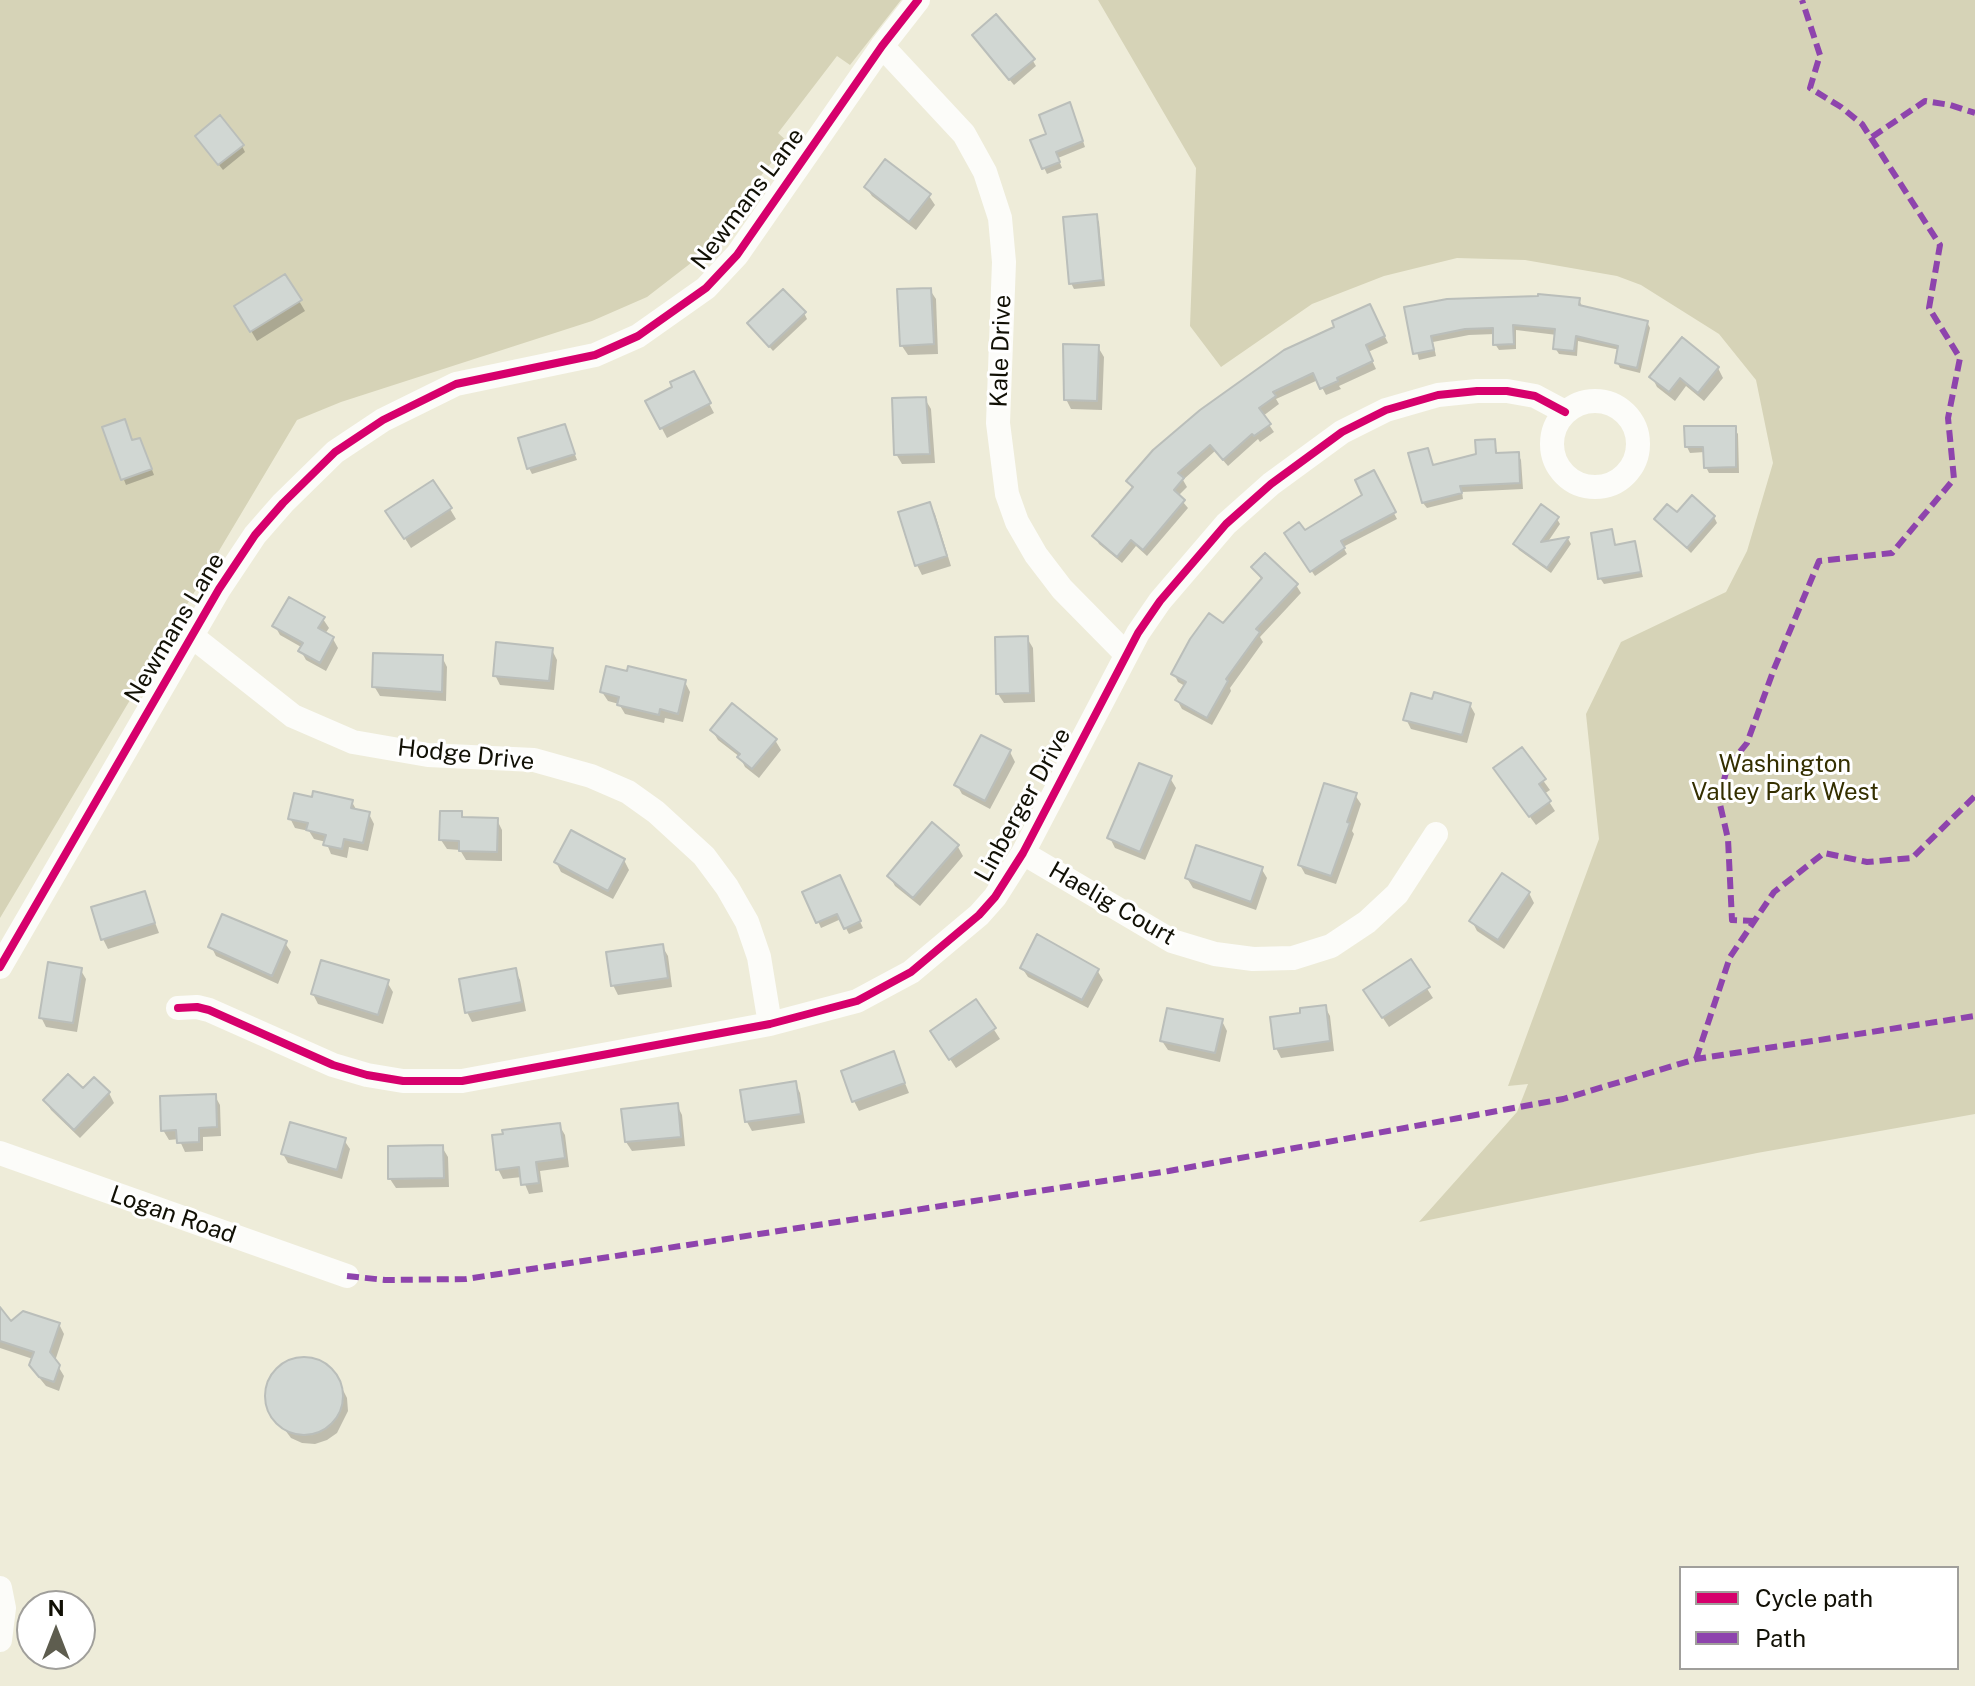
<!DOCTYPE html>
<style>
body{margin:0}
#map{position:relative;width:1975px;height:1686px;overflow:hidden;background:#eeecd9;font-family:"Public Sans",sans-serif}
canvas{display:block}
.legend{position:absolute;left:1679px;top:1566px;width:280px;height:104px;box-sizing:border-box;background:#fff;border:2px solid #a09f9b;margin:0;padding:10px 14px;list-style:none;font-size:24px;color:#111005}
.legend li{display:flex;align-items:center;gap:16px;height:40px}
.legend b{width:40px;border:2px solid #a09f9b}
.north{position:absolute;left:16px;top:1590px;width:80px;height:80px;box-sizing:border-box;background:#fff;border:2px solid #a09f9b;border-radius:50%;rotate:0deg;font-size:22px;font-weight:700;line-height:32px;text-align:center;color:#111005}
.north::after{content:'';display:block;margin:auto;width:28px;height:36px;background:#5e5d4f;clip-path:polygon(50% 0,100% 100%,50% 72%,0 100%)}
</style>
<div id="map">
<canvas width="1975" height="1686"></canvas>
<ul class="legend">
<li><b style="height:10px;background:#d6006c"></b>Cycle path</li>
<li><b style="height:10px;background:#8e44ad"></b>Path</li>
</ul>
<div class="north">N</div>
</div>
<script>
const context = document.querySelector('canvas').getContext('2d');
context.lineJoin = 'round';
function fill(path, color) {
  context.fillStyle = color;
  context.fill(path, 'evenodd');
}
function shape(rows) {
  const path = new Path2D();
  for (const r of rows) {
    if (r.length === 3) {
      path.moveTo(r[0] + r[2], r[1]);
      path.arc(r[0], r[1], r[2], 0, 2 * Math.PI);
      continue;
    }
    path.moveTo(r[0], r[1]);
    for (let i = 2; i < r.length; i += 2) path.lineTo(r[i], r[i + 1]);
  }
  return path;
}
function stroke(path, color, width, dash) {
  context.strokeStyle = color;
  context.lineWidth = width;
  context.lineCap = dash ? 'butt' : 'round';
  context.setLineDash(dash || []);
  context.stroke(path);
}
function label(font, color, halo, rows, align = 'center') {
  context.font = font + ' "Public Sans",sans-serif';
  context.lineWidth = 6;
  context.setLineDash([]);
  context.textBaseline = 'middle';
  context.strokeStyle = halo;
  context.fillStyle = color;
  for (const [text, x, y, turn = 0] of rows) {
    context.save();
    context.translate(x, y);
    context.rotate((+turn || 0) * Math.PI / 180);
    context.textAlign = isNaN(turn) ? turn : align;
    if (halo) context.strokeText(text, 0, 0);
    context.fillText(text, 0, 0);
    context.restore();
  }
}
fill(shape([
 [0,0,901,0,850,65,837,56,778,133,788,142,691,263,647,297,592,321,341,402,297,420,0,918],
 [1098,0,1975,0,1975,1114,1757,1153,1419,1222,1517,1112,1528,1084,1508,1086,1599,839,1586,714,1621,642,1726,592,1747,551,1773,463,1756,380,1719,334,1641,285,1617,276,1525,260,1457,258,1384,276,1312,304,1221,367,1190,326,1196,168]
]), '#d6d3b7');
fill(shape([
 [977,41,1033,61,1036,66,1014,85],
 [1073,111,1085,147,1058,158,1062,168,1047,174,1032,142,1049,135],
 [201,142,242,146,245,152,223,170],
 [866,187,929,196,935,205,916,230,872,196],
 [1096,216,1099,222,1105,286,1074,289,1071,283],
 [285,277,305,311,257,341,237,307],
 [930,290,936,299,938,354,908,355,902,346],
 [1579,300,1582,306,1647,322,1650,328,1640,373,1620,368,1617,362,1620,350,1578,341,1577,356,1559,354,1555,348,1557,335,1516,330,1516,349,1499,350,1495,344,1495,334,1469,335,1433,342,1436,356,1419,360,1406,309],
 [804,313,807,319,773,351,749,323],
 [1374,314,1388,343,1368,352,1376,369,1339,386,1341,389,1326,395,1318,380,1276,399,1279,404,1263,416,1274,432,1260,442,1258,439,1228,466,1215,451,1183,480,1187,487,1178,496,1188,508,1147,556,1136,546,1122,563,1099,544,1095,536,1132,488,1128,481],
 [1098,347,1104,357,1102,410,1071,409,1066,399],
 [1718,368,1723,378,1704,401,1686,386,1675,401,1657,387,1652,377],
 [693,373,714,413,667,438,648,402,675,388],
 [925,399,931,409,935,463,902,464,896,454],
 [564,426,577,460,532,474,529,468],
 [1734,428,1738,434,1739,473,1709,473,1706,467,1705,452,1690,453,1687,447],
 [104,429,143,446,154,475,126,485],
 [1494,441,1498,455,1518,454,1521,460,1523,489,1462,492,1463,499,1427,508,1423,503,1427,450,1434,467,1478,456],
 [1373,473,1397,519,1343,547,1347,554,1315,576,1290,539,1304,533,1365,496],
 [929,504,935,514,951,566,922,575,917,565],
 [450,509,456,519,411,548,394,521],
 [1677,515,1714,517,1717,523,1691,553,1657,519],
 [1557,519,1560,524,1547,543,1568,539,1571,544,1551,573,1519,550,1515,544],
 [1611,532,1616,547,1634,544,1643,577,1604,584,1600,578],
 [1253,568,1296,585,1301,593,1260,637,1263,642,1230,688,1231,691,1212,725,1182,709,1177,700,1185,686,1178,682,1174,674,1224,626,1262,580],
 [323,619,329,628,325,634,333,639,338,648,326,671,306,660,301,651,303,648,280,635,275,626],
 [1027,638,1033,648,1035,702,1004,703,998,694],
 [552,650,557,660,554,690,500,685,495,675],
 [442,657,447,667,446,701,380,696,374,686],
 [685,682,690,692,683,722,665,718,664,723,625,714,619,704,608,701,602,692],
 [1433,702,1470,705,1475,714,1467,743,1411,729,1406,719],
 [712,730,775,740,781,750,759,778,745,767,740,757,718,740],
 [1521,750,1550,790,1544,794,1555,811,1536,825,1501,778],
 [1010,752,1015,762,990,809,962,794,957,785],
 [1170,778,1176,788,1145,860,1115,848,1110,838],
 [1355,795,1361,804,1352,831,1354,834,1336,884,1305,874,1300,865],
 [352,802,357,811,369,814,374,824,368,851,349,847,347,858,331,854,326,842,314,839,309,831,295,828,290,818],
 [461,813,465,819,497,820,502,830,502,861,466,860,460,850,447,849,441,840],
 [932,825,958,847,963,856,920,906,895,886,890,877],
 [624,860,629,870,613,899,561,872,556,862],
 [1261,868,1267,878,1256,910,1193,888,1187,878],
 [842,883,863,928,849,934,841,919,821,928,805,893],
 [144,893,159,933,108,949,103,939],
 [1529,893,1534,903,1504,949,1477,931,1472,921],
 [285,943,291,952,278,984,216,956,211,946],
 [662,946,668,956,672,987,618,995,613,985],
 [1410,962,1433,998,1389,1027,1371,1000],
 [1022,968,1097,970,1103,980,1088,1008,1028,977],
 [80,969,86,979,77,1032,46,1027,41,1017],
 [515,970,520,980,526,1011,472,1022,467,1012],
 [387,982,393,992,383,1024,318,1004,313,994],
 [976,1002,1000,1039,956,1068,938,1041],
 [1325,1007,1330,1016,1334,1051,1281,1058,1276,1048],
 [1222,1021,1227,1031,1220,1062,1168,1050,1162,1041],
 [893,1053,909,1093,859,1111,854,1101],
 [795,1083,800,1093,805,1123,752,1131,747,1122,742,1091],
 [109,1093,114,1103,80,1138,51,1110,45,1100],
 [215,1096,220,1105,221,1136,203,1137,203,1151,185,1152,179,1139,169,1140,163,1130],
 [677,1105,682,1115,685,1146,632,1151,626,1142],
 [559,1125,565,1135,569,1167,540,1171,543,1192,529,1194,522,1177,503,1179,498,1169],
 [344,1140,350,1149,342,1179,288,1163,283,1154],
 [442,1147,448,1157,449,1187,396,1188,390,1179],
 [0,1310,10,1324,59,1324,64,1334,55,1361,64,1376,59,1391,46,1386,37,1375,33,1359,0,1348],
 [304,1359,327,1366,336,1376,347,1398,348,1411,337,1433,327,1440,315,1444,302,1443,291,1438,270,1410,268,1387,281,1367,291,1361]
]), '#0003');
const building = shape([
 [996,14,1035,59,1009,80,972,35,996,14],
 [1070,102,1083,141,1056,152,1060,162,1042,169,1030,140,1046,134,1039,115,1070,102],
 [220,115,244,145,218,165,195,136,220,115],
 [885,159,931,194,909,222,864,187,885,159],
 [1097,214,1103,280,1069,284,1063,217,1097,214],
 [285,274,302,300,250,332,234,306,285,274],
 [931,288,934,344,900,346,897,289,931,288],
 [783,289,806,312,769,347,747,323,783,289],
 [1538,294,1580,298,1579,305,1648,321,1637,368,1615,363,1618,346,1576,336,1574,351,1553,349,1555,329,1513,325,1514,344,1493,345,1493,328,1465,329,1431,336,1434,350,1413,354,1404,307,1447,299,1538,296,1538,294],
 [1370,304,1385,336,1366,345,1373,361,1337,378,1338,381,1320,389,1313,373,1273,392,1276,396,1259,408,1271,424,1254,436,1252,434,1223,460,1210,445,1178,473,1184,478,1174,490,1185,500,1143,550,1131,540,1117,557,1092,536,1133,487,1126,481,1153,450,1200,410,1284,350,1334,327,1332,321,1370,304],
 [1682,337,1719,367,1698,393,1680,378,1669,392,1649,377,1682,337],
 [1063,344,1099,345,1097,401,1064,400,1063,344],
 [694,371,711,403,660,429,645,401,672,387,670,382,694,371],
 [926,397,930,454,894,455,892,398,926,397],
 [125,419,132,440,140,438,152,469,121,480,102,427,125,419],
 [565,424,575,454,527,469,518,438,565,424],
 [1684,426,1736,426,1736,467,1704,468,1703,447,1685,447,1684,426],
 [1495,439,1496,453,1519,452,1520,483,1460,486,1462,493,1422,503,1408,453,1428,448,1433,465,1476,454,1475,440,1495,439],
 [1374,470,1396,512,1341,541,1345,548,1310,572,1284,533,1299,522,1305,530,1362,495,1355,480,1374,470],
 [433,480,452,508,404,539,385,511,433,480],
 [1692,495,1715,516,1687,548,1654,519,1667,504,1677,512,1692,495],
 [930,502,947,556,915,566,898,512,930,502],
 [1541,504,1559,517,1541,542,1569,537,1547,568,1513,544,1541,504],
 [1612,529,1615,545,1635,541,1641,572,1598,579,1591,533,1612,529],
 [1265,553,1298,584,1256,629,1260,632,1226,679,1228,681,1207,718,1175,700,1186,682,1171,674,1190,639,1209,613,1223,623,1262,578,1251,567,1265,553],
 [289,597,325,617,318,628,334,637,320,663,298,651,303,643,272,626,289,597],
 [1028,636,1030,693,996,694,995,637,1028,636],
 [496,642,553,648,549,681,493,676,496,642],
 [373,653,443,655,442,692,372,687,373,653],
 [606,666,627,671,628,666,686,680,678,714,660,709,659,715,617,705,619,697,600,692,606,666],
 [1434,692,1471,703,1462,735,1403,720,1411,693,1432,699,1434,692],
 [732,703,777,739,752,769,737,757,740,754,710,730,732,703],
 [981,735,1011,750,985,801,954,785,981,735],
 [1522,747,1546,779,1539,784,1551,801,1529,817,1493,768,1522,747],
 [1139,763,1172,776,1140,852,1107,838,1139,763],
 [1324,783,1357,793,1347,822,1350,823,1331,876,1298,865,1324,783],
 [313,791,353,800,351,808,370,812,363,843,344,839,342,849,323,845,326,835,306,830,308,823,288,819,294,793,312,797,313,791],
 [440,811,462,811,462,817,498,818,497,852,459,851,459,841,439,840,440,811],
 [932,822,959,845,913,898,887,876,932,822],
 [571,830,625,859,608,891,554,862,571,830],
 [1196,845,1263,867,1251,902,1185,878,1196,845],
 [1502,873,1530,892,1498,940,1469,921,1502,873],
 [840,875,861,921,844,929,837,914,816,923,802,892,840,875],
 [145,891,155,923,101,940,91,907,145,891],
 [222,914,287,941,272,976,208,947,222,914],
 [1037,934,1099,969,1082,1000,1020,968,1037,934],
 [663,944,668,978,611,986,606,952,663,944],
 [1411,959,1430,987,1382,1018,1363,990,1411,959],
 [321,960,389,980,378,1015,311,994,321,960],
 [48,962,82,968,73,1023,39,1018,48,962],
 [516,968,522,1002,465,1013,459,979,516,968],
 [976,999,996,1028,949,1060,930,1031,976,999],
 [1326,1005,1330,1041,1274,1049,1270,1017,1300,1013,1300,1008,1326,1005],
 [1167,1008,1223,1019,1215,1053,1160,1041,1167,1008],
 [894,1051,905,1083,852,1102,841,1071,894,1051],
 [68,1074,83,1088,94,1077,110,1092,74,1130,43,1100,68,1074],
 [796,1081,801,1114,745,1122,740,1090,796,1081],
 [216,1094,217,1127,199,1128,199,1142,177,1143,176,1130,161,1131,160,1096,216,1094],
 [678,1103,681,1137,625,1142,621,1109,678,1103],
 [290,1122,346,1138,337,1170,281,1154,290,1122],
 [560,1123,565,1158,536,1162,539,1183,521,1185,519,1167,496,1170,492,1135,503,1134,502,1130,560,1123],
 [443,1145,444,1178,388,1179,388,1146,443,1145],
 [0,1307,11,1321,23,1311,60,1323,50,1352,60,1365,54,1382,39,1377,29,1365,34,1352,0,1341,0,1307],
 [304,1396,39]
]);
fill(building, '#d1d7d3');
stroke(building, '#babeba', 2);
stroke(shape([
 [882,46,964,134,985,172,1000,218,1004,262,998,423,1007,494,1017,522,1036,555,1062,589,1126,654],
 [1595,444,43],
 [193,637,293,716,353,742,428,755,534,760,591,776,628,792,656,812,704,856,727,887,747,922,759,957,770,1024],
 [1023,853,1172,941,1215,954,1253,959,1293,958,1331,946,1367,922,1397,894,1436,834],
 [0,967,219,589,255,535,283,503,335,452,383,420,456,384,595,355,638,336,706,288,737,255,882,46,918,0],
 [178,1008,197,1007,209,1010,333,1065,367,1075,403,1081,462,1081,770,1024,857,1001,911,972,979,915,995,897,1023,853,1138,633,1160,601,1226,524,1271,484,1342,432,1386,410,1438,395,1477,391,1507,391,1535,396,1565,412],
 [0,1153,347,1276],
 [0,1588,4,1608,0,1640]
]), '#fcfcf9', 24);
stroke(shape([
 [1872,137,1925,101,1950,105,1975,113],
 [1755,921,1732,920,1728,839,1719,800,1727,768,1747,743,1774,669,1819,561,1892,553,1954,479,1948,418,1960,358,1929,308,1940,245,1862,124,1841,107,1810,88,1820,55,1802,0],
 [1696,1059,1730,957,1774,892,1824,853,1867,862,1912,858,1975,796],
 [347,1276,385,1280,466,1279,1169,1171,1563,1099,1696,1059,1975,1016]
]), '#8e44ad', 6, [12, 6]);
stroke(shape([
 [0,967,219,589,255,535,283,503,335,452,383,420,456,384,595,355,638,336,706,288,737,255,882,46,918,0],
 [178,1008,197,1007,209,1010,333,1065,367,1075,403,1081,462,1081,770,1024,857,1001,911,972,979,915,995,897,1023,853,1138,633,1160,601,1226,524,1271,484,1342,432,1386,410,1438,395,1477,391,1507,391,1535,396,1565,412]
]), '#d6006c', 8);
label('24px', '#111005', '#fff', [
 ["Newmans Lane",748,199,-53],
 ["Kale Drive",1001,351,-88],
 ["Newmans Lane",175,628,-59],
 ["Hodge Drive",466,755,6],
 ["Linberger Drive",1023,805,-61],
 ["Haelig Court",1112,904,30],
 ["Logan Road",173,1215,19]
]);
label('24px', '#342f00', '#fff', [
 ["Washington",1785,765],
 ["Valley Park West",1785,793]
]);
</script>
